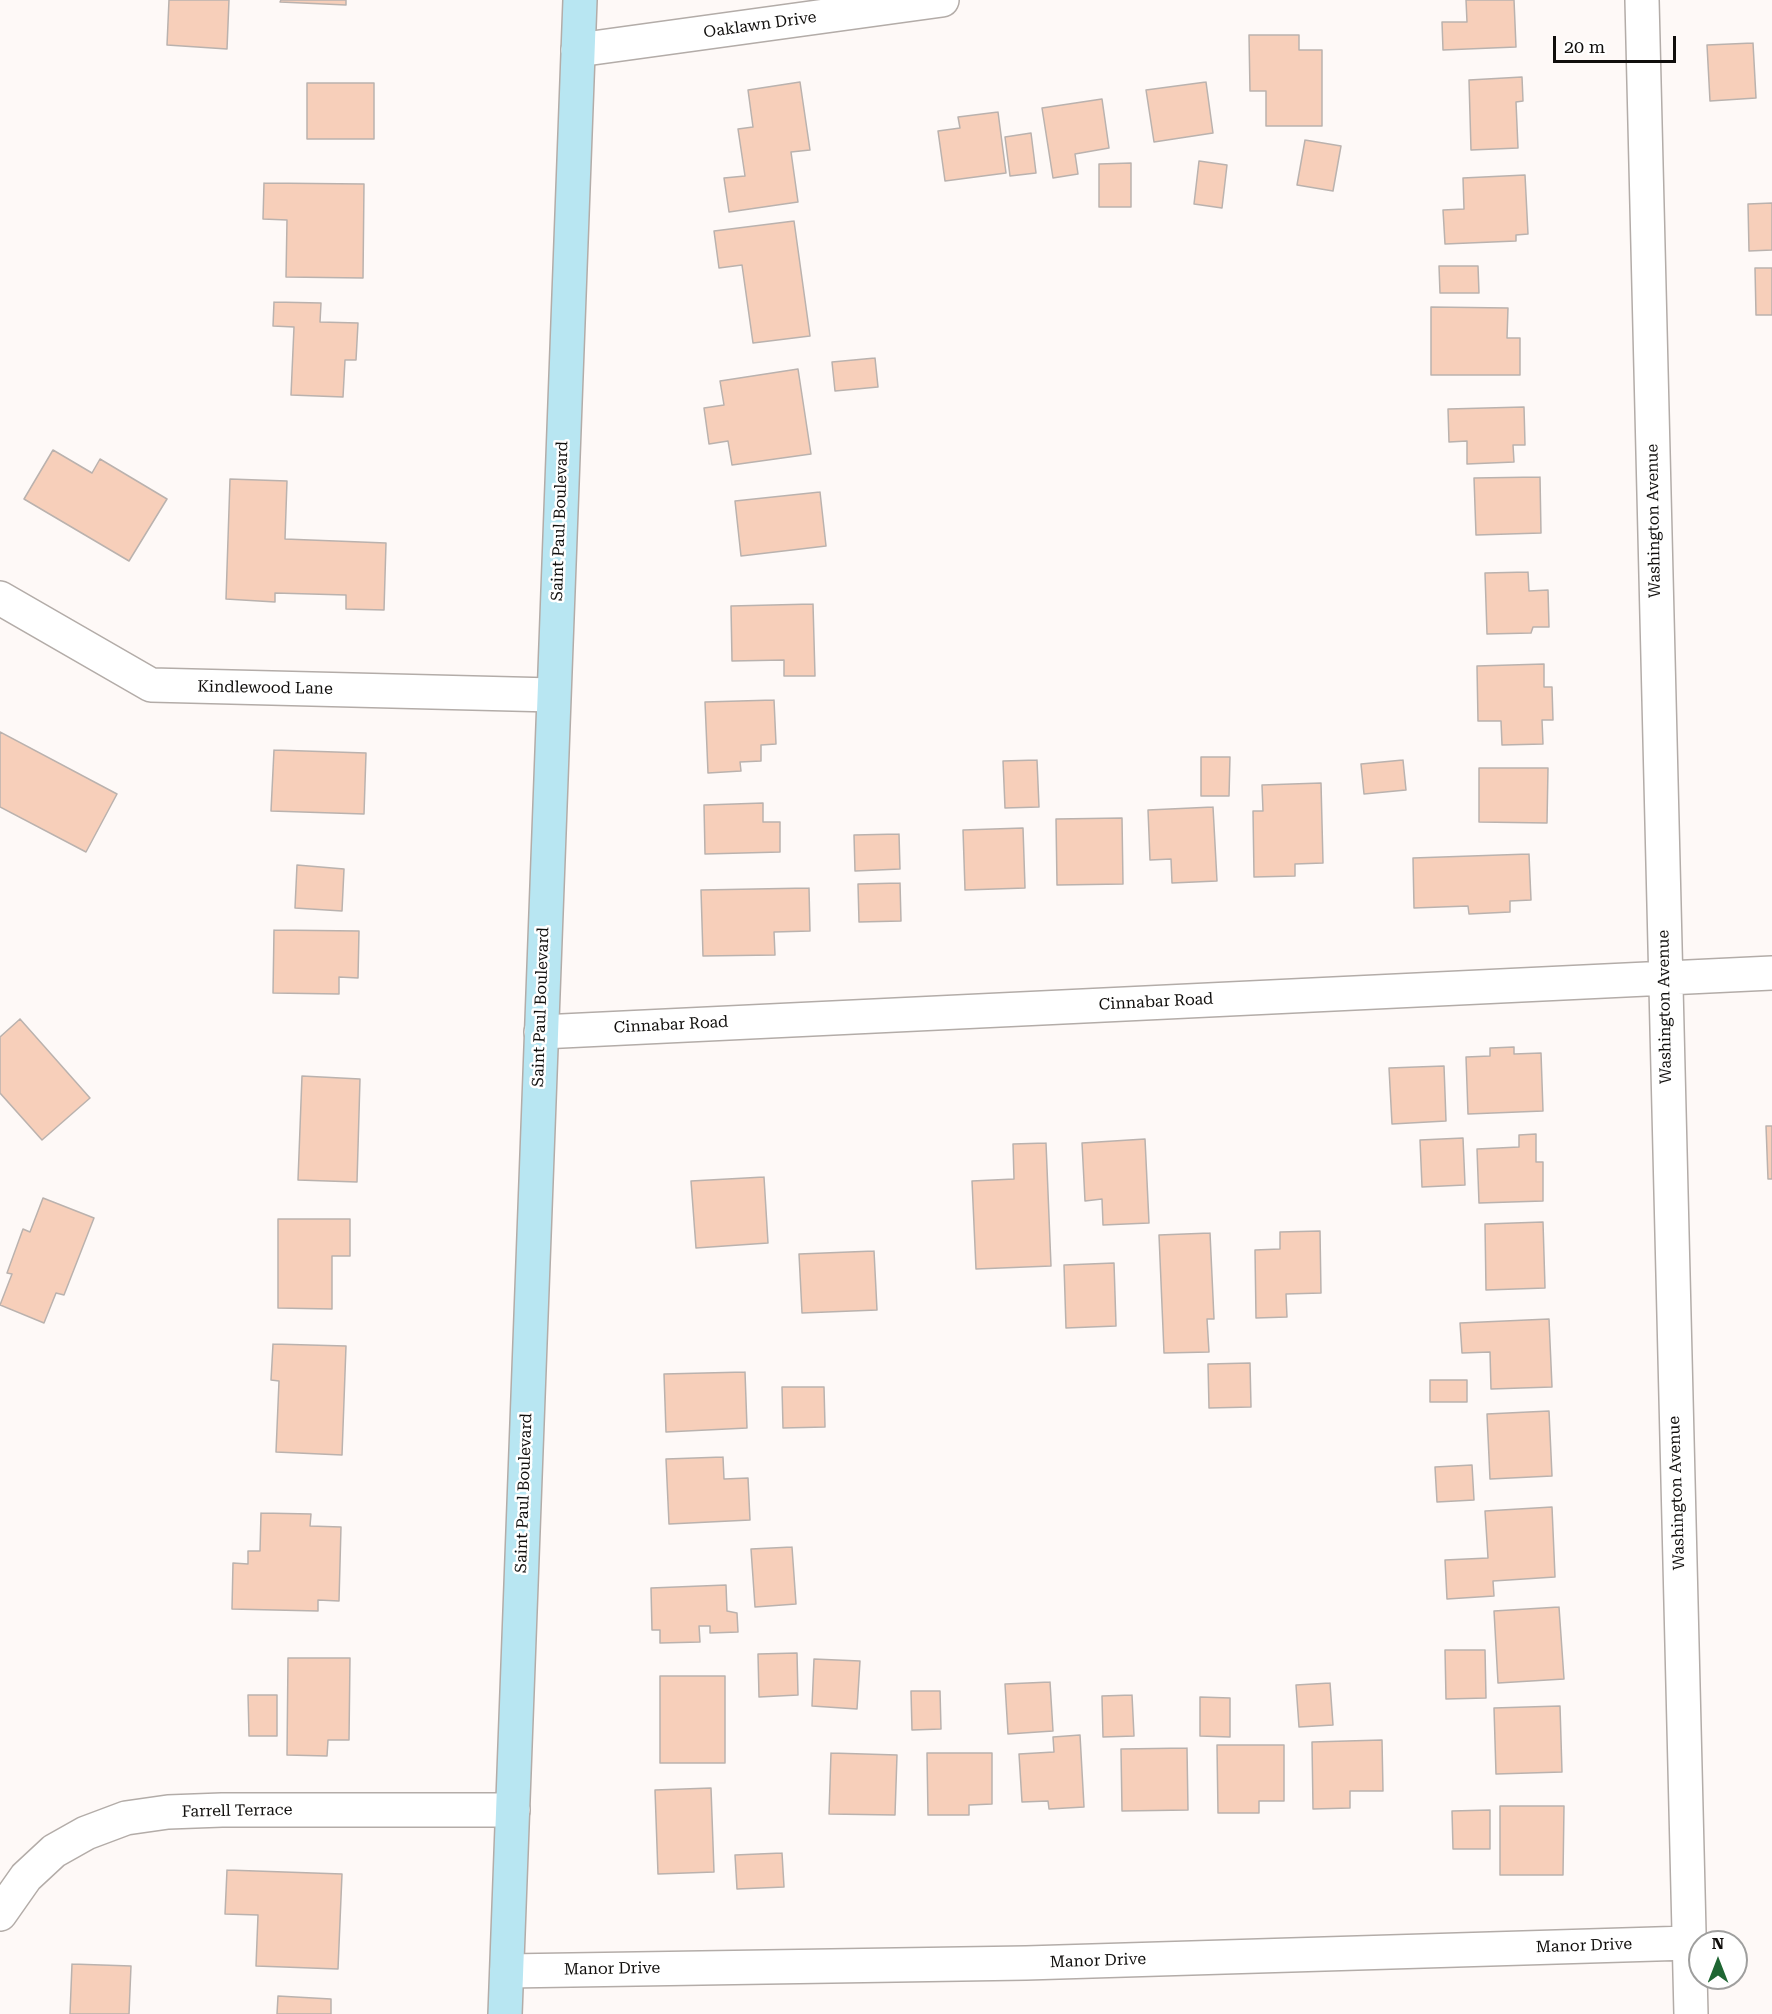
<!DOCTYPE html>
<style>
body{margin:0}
#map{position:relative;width:1772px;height:2014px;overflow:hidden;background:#fef9f7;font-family:"Roboto Serif",serif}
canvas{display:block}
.north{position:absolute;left:1688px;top:1930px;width:60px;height:60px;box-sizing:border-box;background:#fff;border:2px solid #9f9f9e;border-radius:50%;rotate:0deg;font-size:16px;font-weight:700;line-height:24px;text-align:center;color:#100e0c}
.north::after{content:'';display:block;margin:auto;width:21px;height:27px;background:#1f6633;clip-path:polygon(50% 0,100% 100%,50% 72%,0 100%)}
.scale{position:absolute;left:1553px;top:36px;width:123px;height:27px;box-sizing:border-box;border:3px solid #100e0c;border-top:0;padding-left:8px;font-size:18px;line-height:21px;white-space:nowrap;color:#100e0c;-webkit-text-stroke:4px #fff;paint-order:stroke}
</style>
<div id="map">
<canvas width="1772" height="2014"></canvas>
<div class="north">N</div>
<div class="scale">20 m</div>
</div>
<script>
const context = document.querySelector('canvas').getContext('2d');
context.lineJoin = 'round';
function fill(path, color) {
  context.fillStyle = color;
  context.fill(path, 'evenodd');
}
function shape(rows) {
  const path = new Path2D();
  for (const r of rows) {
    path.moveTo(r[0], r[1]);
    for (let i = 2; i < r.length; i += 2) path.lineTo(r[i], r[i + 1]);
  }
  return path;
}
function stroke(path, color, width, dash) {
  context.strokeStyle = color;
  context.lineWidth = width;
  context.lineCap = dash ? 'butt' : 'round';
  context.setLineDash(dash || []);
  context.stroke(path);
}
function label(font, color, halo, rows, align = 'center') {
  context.font = font + ' "Roboto Serif",serif';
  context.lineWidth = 5;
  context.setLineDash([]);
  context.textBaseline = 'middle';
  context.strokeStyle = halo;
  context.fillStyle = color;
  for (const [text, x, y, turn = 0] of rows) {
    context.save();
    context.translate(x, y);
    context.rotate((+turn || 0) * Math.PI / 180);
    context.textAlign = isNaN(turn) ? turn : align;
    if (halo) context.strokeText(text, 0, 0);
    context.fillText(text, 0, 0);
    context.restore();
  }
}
const building = shape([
 [169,0,229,0,227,49,167,45,169,0],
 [281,0,346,0,346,5,280,2,281,0],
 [1466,0,1514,0,1516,47,1443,50,1442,22,1467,22,1466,0],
 [1249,35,1299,35,1299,50,1322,50,1322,126,1266,126,1266,91,1250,91,1249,35],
 [1753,43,1756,98,1710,101,1707,45,1753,43],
 [1522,77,1523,101,1516,102,1518,148,1471,150,1469,80,1522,77],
 [800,82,810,150,791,152,798,202,729,212,724,178,745,176,738,129,753,127,748,90,800,82],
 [1206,82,1213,133,1154,142,1146,90,1206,82],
 [307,83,374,83,374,139,307,139,307,83],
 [1102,99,1109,148,1075,154,1078,174,1053,178,1042,108,1102,99],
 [998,112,1006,173,945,181,938,131,960,128,958,117,998,112],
 [1031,133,1036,173,1010,176,1005,137,1031,133],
 [1305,140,1341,146,1333,191,1297,185,1305,140],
 [1199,161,1227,165,1222,208,1194,204,1199,161],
 [1131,163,1131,207,1099,207,1099,164,1131,163],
 [1525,175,1528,234,1516,235,1516,241,1445,244,1443,210,1464,209,1463,178,1525,175],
 [264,183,364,184,363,278,286,277,287,220,263,219,264,183],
 [1772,203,1772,250,1749,251,1748,204,1772,203],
 [794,221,810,336,753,343,742,265,719,268,714,231,794,221],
 [1439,266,1478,266,1479,293,1440,293,1439,266],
 [1755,268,1772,268,1772,315,1756,315,1755,268],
 [274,302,321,303,320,322,358,323,356,360,345,360,343,397,291,395,294,327,273,326,274,302],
 [1431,307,1508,308,1507,338,1520,338,1520,375,1431,375,1431,307],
 [875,358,878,387,835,391,832,362,875,358],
 [798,369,811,454,732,465,728,441,709,444,704,408,724,405,720,381,798,369],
 [1524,407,1525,445,1513,445,1514,462,1467,464,1467,441,1449,442,1448,409,1524,407],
 [53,450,92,473,100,459,167,499,129,561,24,499,53,450],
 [1540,477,1541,533,1476,535,1474,478,1540,477],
 [230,479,287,481,285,539,386,543,384,610,346,609,346,595,275,593,275,602,226,599,230,479],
 [820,492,826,546,741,556,735,501,820,492],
 [1528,572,1529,591,1548,590,1549,627,1533,627,1531,633,1487,634,1485,573,1528,572],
 [813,604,815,676,784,676,784,660,732,661,731,606,813,604],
 [1544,664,1544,687,1552,687,1553,720,1542,720,1543,744,1502,745,1501,721,1478,721,1477,666,1544,664],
 [774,700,776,744,761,745,761,761,740,762,741,771,708,773,705,702,774,700],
 [0,732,117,794,86,852,0,807,0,732],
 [274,750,366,753,364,814,271,811,274,750],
 [1201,757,1230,757,1229,796,1201,796,1201,757],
 [1037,760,1039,807,1005,808,1003,761,1037,760],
 [1403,760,1406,790,1364,794,1361,764,1403,760],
 [1479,768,1548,768,1547,823,1479,822,1479,768],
 [1321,783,1323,863,1295,864,1295,876,1254,877,1253,811,1263,811,1262,785,1321,783],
 [763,803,763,822,780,822,780,852,705,854,704,805,763,803],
 [1213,807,1217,881,1172,883,1171,859,1150,860,1148,810,1213,807],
 [1122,818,1123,884,1057,885,1056,819,1122,818],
 [1023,828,1025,888,965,890,963,830,1023,828],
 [899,834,900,869,855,871,854,835,899,834],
 [1529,854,1531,900,1510,901,1510,912,1469,914,1468,906,1414,908,1413,858,1529,854],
 [297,865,344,869,342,911,295,908,297,865],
 [900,883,901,921,859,922,858,884,900,883],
 [809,888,810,931,774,932,775,955,703,956,701,890,809,888],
 [274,930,359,931,358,978,339,977,339,994,273,993,274,930],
 [20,1019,90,1098,42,1140,0,1093,0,1037,20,1019],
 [1514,1047,1514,1054,1541,1053,1543,1111,1468,1114,1466,1057,1490,1056,1490,1048,1514,1047],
 [1444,1066,1446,1121,1392,1124,1389,1068,1444,1066],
 [302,1076,360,1079,357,1182,298,1180,302,1076],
 [1766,1126,1772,1126,1772,1179,1768,1179,1766,1126],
 [1536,1134,1536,1162,1543,1162,1543,1201,1479,1203,1477,1149,1519,1147,1519,1135,1536,1134],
 [1463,1138,1465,1185,1422,1187,1420,1140,1463,1138],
 [1145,1139,1149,1223,1103,1225,1102,1199,1085,1201,1082,1143,1145,1139],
 [1046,1143,1051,1266,976,1269,972,1181,1014,1179,1013,1144,1046,1143],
 [764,1177,768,1243,696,1248,691,1181,764,1177],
 [43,1198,94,1218,64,1295,56,1293,44,1323,0,1305,12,1274,7,1273,23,1229,30,1232,43,1198],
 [278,1219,350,1219,350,1256,332,1256,332,1309,278,1308,278,1219],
 [1543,1222,1545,1288,1486,1290,1485,1224,1543,1222],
 [1320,1231,1321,1293,1286,1294,1287,1317,1256,1318,1255,1250,1280,1249,1280,1232,1320,1231],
 [1210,1233,1214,1319,1207,1319,1209,1352,1164,1353,1159,1235,1210,1233],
 [874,1251,877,1310,802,1313,799,1254,874,1251],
 [1114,1263,1116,1326,1066,1328,1064,1265,1114,1263],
 [1549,1319,1552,1387,1491,1389,1490,1352,1462,1353,1460,1323,1549,1319],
 [273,1344,346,1346,342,1455,276,1452,279,1381,271,1380,273,1344],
 [1250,1363,1251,1407,1209,1408,1208,1364,1250,1363],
 [745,1372,747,1428,666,1432,664,1374,745,1372],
 [1430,1380,1467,1380,1467,1402,1430,1402,1430,1380],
 [782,1387,824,1387,825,1427,783,1428,782,1387],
 [1549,1411,1552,1476,1490,1479,1487,1414,1549,1411],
 [723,1457,724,1479,748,1478,750,1520,669,1524,666,1459,723,1457],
 [1472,1465,1474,1500,1437,1502,1435,1467,1472,1465],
 [1552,1507,1555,1577,1493,1581,1494,1596,1447,1599,1445,1560,1488,1558,1485,1511,1552,1507],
 [261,1513,311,1514,310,1526,341,1527,339,1601,318,1600,318,1611,232,1609,233,1563,248,1564,248,1551,260,1551,261,1513],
 [792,1547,796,1604,755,1607,751,1549,792,1547],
 [726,1585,727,1611,737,1613,738,1632,710,1633,710,1626,699,1626,700,1642,660,1643,660,1630,652,1630,651,1588,726,1585],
 [1559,1607,1564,1679,1498,1683,1494,1611,1559,1607],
 [1445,1650,1485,1650,1486,1698,1446,1699,1445,1650],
 [797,1653,798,1695,759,1697,758,1654,797,1653],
 [288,1658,350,1658,349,1740,328,1740,327,1756,287,1755,288,1658],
 [814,1659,860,1661,857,1709,812,1706,814,1659],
 [660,1676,725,1676,725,1763,660,1763,660,1676],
 [1050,1682,1053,1731,1008,1734,1005,1684,1050,1682],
 [1330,1683,1333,1725,1299,1727,1296,1685,1330,1683],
 [911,1691,940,1691,941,1729,912,1730,911,1691],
 [248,1695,277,1695,277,1736,249,1736,248,1695],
 [1132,1695,1134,1736,1103,1737,1102,1696,1132,1695],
 [1200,1697,1230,1698,1230,1737,1200,1736,1200,1697],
 [1560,1706,1562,1772,1496,1774,1494,1708,1560,1706],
 [1080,1735,1084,1807,1049,1809,1048,1801,1022,1802,1019,1754,1054,1752,1053,1737,1080,1735],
 [1382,1740,1383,1791,1350,1791,1350,1808,1313,1809,1312,1742,1382,1740],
 [1217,1745,1284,1745,1284,1801,1259,1801,1259,1813,1218,1813,1217,1745],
 [1187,1748,1188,1810,1122,1811,1121,1749,1187,1748],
 [831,1753,897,1755,895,1815,829,1814,831,1753],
 [927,1753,992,1753,992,1804,969,1805,969,1815,928,1815,927,1753],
 [711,1788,714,1872,658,1874,655,1790,711,1788],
 [1500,1806,1564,1806,1563,1875,1500,1875,1500,1806],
 [1490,1810,1490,1849,1453,1849,1452,1811,1490,1810],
 [782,1853,784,1887,737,1889,735,1855,782,1853],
 [227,1870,342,1874,338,1969,256,1966,258,1915,225,1914,227,1870],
 [72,1964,131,1966,129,2014,70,2014,72,1964],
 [278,1996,331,1999,331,2014,277,2014,278,1996]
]);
fill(building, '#f7cfba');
stroke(building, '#bab2ae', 1.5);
const street = shape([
 [1642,0,1691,2014],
 [578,50,942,0],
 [0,598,151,685,553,695],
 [541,1032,1772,973],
 [0,1914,26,1877,54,1851,86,1833,126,1818,168,1812,222,1810,513,1810],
 [507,1971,1026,1963,1689,1943]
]);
const secondary = shape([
 [505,2014,580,0]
]);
stroke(street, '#b3aca8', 36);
stroke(secondary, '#b3aca8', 36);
stroke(street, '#fff', 33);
stroke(secondary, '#b8e6f2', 33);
label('16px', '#100e0c', '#fff', [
 ["Oaklawn Drive",760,25,-8],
 ["Saint Paul Boulevard",560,521,-88],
 ["Washington Avenue",1654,521,-91],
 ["Kindlewood Lane",265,688,1],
 ["Cinnabar Road",1156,1002,-3],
 ["Saint Paul Boulevard",541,1007,-88],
 ["Washington Avenue",1665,1007,-91],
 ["Cinnabar Road",671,1025,-3],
 ["Saint Paul Boulevard",524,1493,-88],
 ["Washington Avenue",1677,1493,-92],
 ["Farrell Terrace",237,1811,-1],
 ["Manor Drive",1584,1946,-2],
 ["Manor Drive",1098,1961,-2],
 ["Manor Drive",612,1969,-1]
]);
</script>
